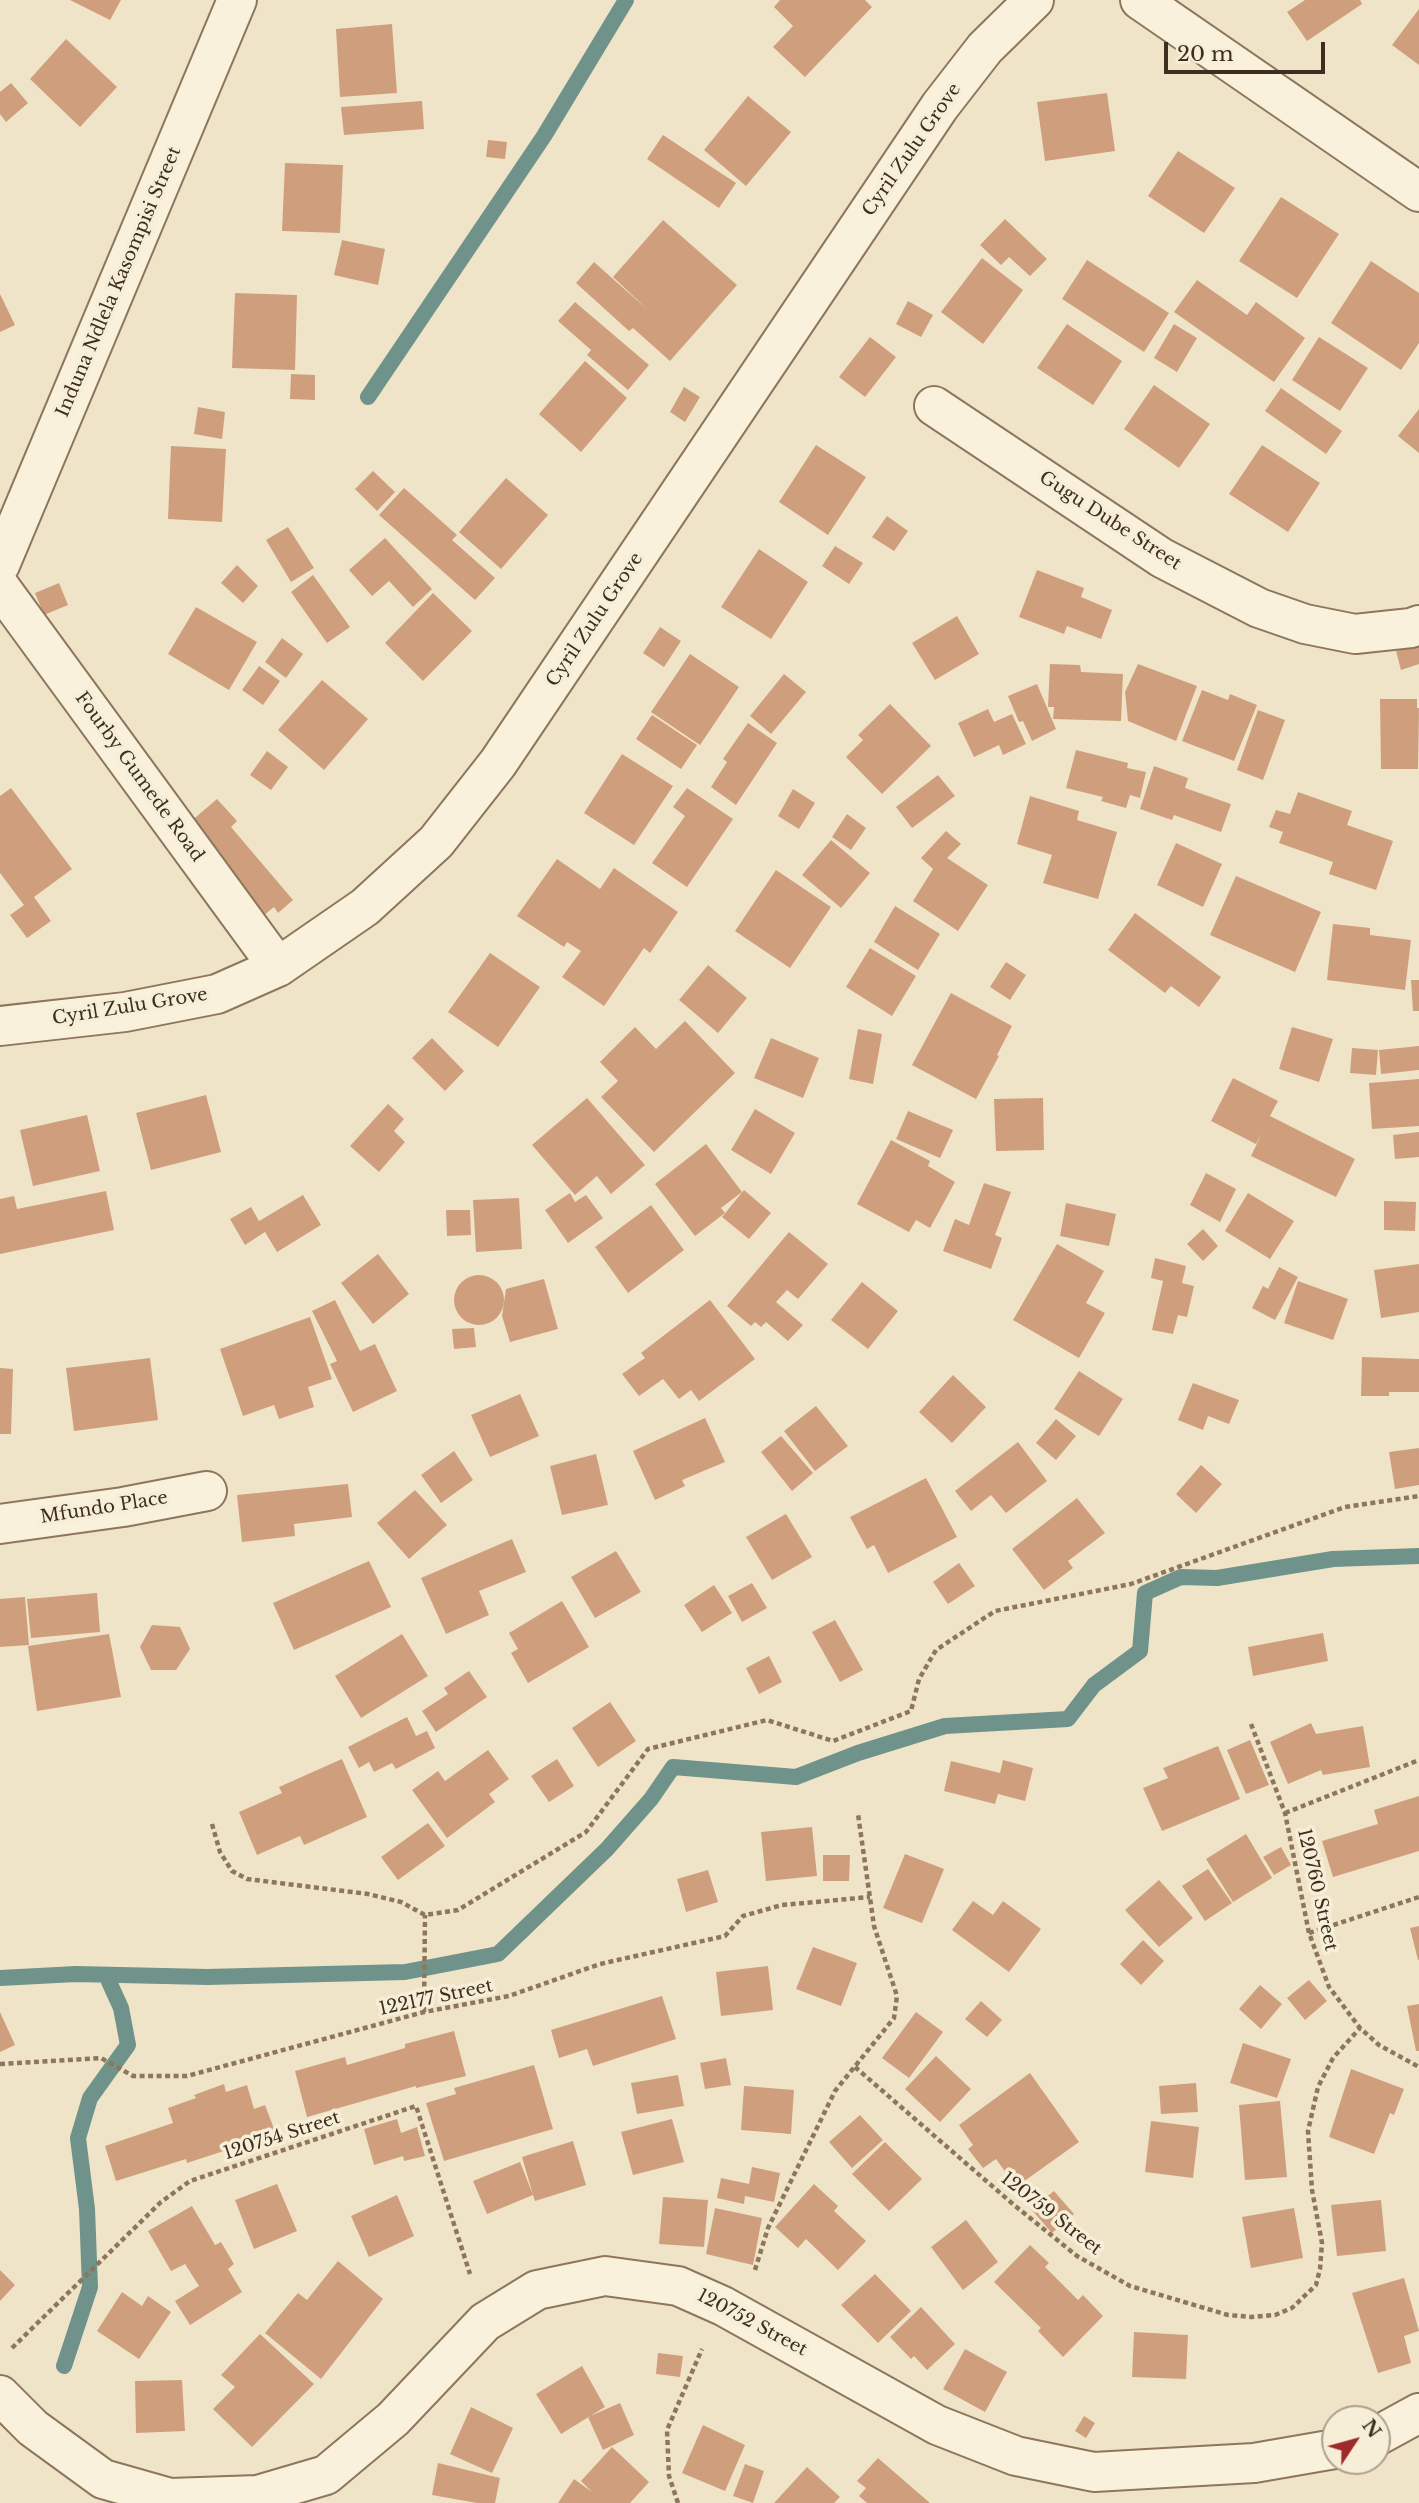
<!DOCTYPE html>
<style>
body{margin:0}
#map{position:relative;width:1419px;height:2503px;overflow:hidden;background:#f0e4c8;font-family:"Libre Baskerville",serif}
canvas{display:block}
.north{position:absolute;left:1321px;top:2405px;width:70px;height:70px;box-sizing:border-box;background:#f7eed8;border:2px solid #ada18e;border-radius:50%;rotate:54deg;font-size:19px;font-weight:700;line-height:28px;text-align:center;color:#3d2e20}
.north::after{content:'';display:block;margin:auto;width:24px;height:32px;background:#9e2a2b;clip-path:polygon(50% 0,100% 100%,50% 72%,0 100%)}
.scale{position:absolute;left:1164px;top:42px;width:161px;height:32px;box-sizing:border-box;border:4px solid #3d2e20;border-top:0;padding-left:9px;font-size:21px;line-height:24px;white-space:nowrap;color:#3d2e20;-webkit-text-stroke:5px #f7eed8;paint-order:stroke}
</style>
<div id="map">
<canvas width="1419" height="2503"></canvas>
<div class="north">N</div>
<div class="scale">20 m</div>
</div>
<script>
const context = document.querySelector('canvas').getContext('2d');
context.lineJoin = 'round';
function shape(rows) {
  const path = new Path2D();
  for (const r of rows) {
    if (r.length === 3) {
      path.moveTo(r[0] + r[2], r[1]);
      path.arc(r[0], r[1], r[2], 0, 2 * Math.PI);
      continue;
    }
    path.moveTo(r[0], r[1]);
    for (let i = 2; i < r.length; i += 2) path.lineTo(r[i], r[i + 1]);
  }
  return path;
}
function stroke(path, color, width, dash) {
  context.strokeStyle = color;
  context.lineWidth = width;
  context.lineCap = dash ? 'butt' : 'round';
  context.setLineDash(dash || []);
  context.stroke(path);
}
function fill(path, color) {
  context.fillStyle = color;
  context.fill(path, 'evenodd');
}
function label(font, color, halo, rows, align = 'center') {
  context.font = font + ' "Libre Baskerville",serif';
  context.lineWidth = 7;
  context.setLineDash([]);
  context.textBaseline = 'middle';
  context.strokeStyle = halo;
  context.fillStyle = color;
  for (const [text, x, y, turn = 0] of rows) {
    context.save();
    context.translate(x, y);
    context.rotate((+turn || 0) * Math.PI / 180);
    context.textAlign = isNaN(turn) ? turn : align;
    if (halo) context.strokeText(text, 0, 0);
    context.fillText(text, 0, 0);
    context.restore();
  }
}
stroke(shape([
 [368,397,544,136,626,0],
 [0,1978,76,1974,207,1977,405,1972,498,1954,607,1849,651,1799,673,1767,796,1777,858,1753,945,1726,1068,1719,1094,1685,1140,1651,1145,1593,1181,1577,1217,1578,1333,1559,1419,1556],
 [64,2366,90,2287,87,2209,78,2138,90,2098,128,2045,121,2008,106,1975]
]), '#6f938a', 16);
fill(shape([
 [70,0,121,0,110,20],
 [780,0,865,0,872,7,805,77,773,47,793,26,774,7],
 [1305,0,1360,0,1362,4,1307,41,1287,12],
 [1419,9,1419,65,1392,45],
 [392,24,397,93,340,97,336,29],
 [66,39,117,87,80,127,30,79],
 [11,83,28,103,6,122,0,114,0,92],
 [1107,93,1115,151,1045,161,1037,102],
 [748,96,791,132,746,186,704,150],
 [422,101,424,129,344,135,341,107],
 [663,135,736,183,719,208,647,159],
 [488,140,507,142,505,159,486,157],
 [1178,151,1235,188,1204,233,1148,196],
 [285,163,343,165,340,233,282,231],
 [1281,197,1339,234,1297,298,1239,261],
 [1005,219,1047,259,1030,276,1009,257,1001,265,980,245],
 [663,220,737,285,670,361,633,328,629,331,576,283,594,262,648,310,613,277],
 [342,240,385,249,378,285,334,275],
 [982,258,1023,290,983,344,941,312],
 [1087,260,1169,313,1144,352,1062,299],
 [1371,261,1419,293,1419,343,1401,370,1331,323],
 [1197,280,1247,315,1256,302,1305,338,1274,382,1174,312],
 [235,293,297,295,295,370,232,368],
 [0,294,15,325,0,332],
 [908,301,933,315,921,337,896,324],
 [575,302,649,365,628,390,587,355,591,350,558,321],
 [1067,324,1122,361,1093,405,1037,368],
 [1174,324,1197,338,1177,372,1154,358],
 [870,337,896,357,865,397,839,377],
 [1319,337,1368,368,1340,411,1292,380],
 [585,361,627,398,581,452,539,414],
 [291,374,315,375,315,400,290,399],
 [1154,385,1210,424,1179,468,1124,429],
 [684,387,700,397,685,422,670,412],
 [1281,388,1342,431,1326,454,1265,411],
 [198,407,225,412,222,439,194,434],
 [1419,409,1419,453,1398,436],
 [816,445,866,477,828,535,779,502],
 [1262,445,1320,483,1288,532,1229,494],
 [171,446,226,449,222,522,168,519],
 [373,471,395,492,377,511,355,489],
 [506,478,548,515,501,569,459,532],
 [404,488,457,535,452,540,495,578,475,600,379,515],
 [887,516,908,531,894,551,872,537],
 [288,527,314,568,291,582,266,540],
 [385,538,432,589,413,607,389,581,372,596,349,570],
 [835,546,863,563,849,584,822,566],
 [759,549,808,582,771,639,721,607],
 [237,565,258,586,243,603,221,583],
 [1037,570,1084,588,1081,597,1112,610,1101,639,1067,626,1064,634,1019,617],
 [313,575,350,627,327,643,291,592],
 [59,583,68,605,44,615,35,593],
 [433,593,472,631,423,681,385,643],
 [196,607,257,642,229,690,168,654],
 [957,616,979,654,935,680,912,643],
 [660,627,681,641,664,667,643,653],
 [282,638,303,654,286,678,265,662],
 [1419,643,1419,664,1401,670,1396,651],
 [690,654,739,687,700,745,651,712],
 [1050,664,1080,665,1081,672,1123,674,1121,721,1053,719,1054,707,1048,707],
 [1138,664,1197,686,1176,741,1128,721,1125,692],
 [259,666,280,681,263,705,242,690],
 [784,674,806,692,771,734,750,716],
 [322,680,368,719,324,770,278,730],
 [1037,684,1056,729,1032,741,1023,721,1019,722,1008,696],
 [1202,690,1228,700,1230,694,1257,705,1234,761,1182,741],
 [1380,699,1417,699,1417,708,1419,708,1418,769,1381,769],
 [890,704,931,746,882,794,846,757,863,740,858,735],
 [988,709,994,722,1012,714,1026,744,1003,755,999,745,974,757,958,723],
 [1258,710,1285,720,1263,780,1237,770],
 [652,715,697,745,681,769,636,739],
 [748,723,777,743,736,805,711,787,727,762,723,759],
 [1076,750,1128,763,1127,768,1146,772,1140,798,1130,795,1126,808,1101,801,1103,797,1066,788],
 [267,751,288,767,271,790,250,775],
 [622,754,673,786,634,845,584,813],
 [1154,766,1188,778,1185,788,1231,804,1221,832,1174,815,1172,820,1140,809],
 [938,775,955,796,912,828,896,807],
 [11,788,72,869,34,897,51,921,27,938,10,915,24,905,0,873,0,796],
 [687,788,733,819,687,887,652,863,685,816,673,807],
 [793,789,815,803,799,829,778,816],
 [1298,792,1352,811,1347,825,1393,841,1376,890,1329,874,1333,862,1279,843,1283,832,1269,827,1276,810,1290,814],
 [1030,796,1079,811,1077,820,1117,832,1098,899,1043,883,1052,855,1017,844],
 [217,799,237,821,231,827,293,900,278,913,274,907,263,916,189,823],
 [847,814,866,828,851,850,832,837],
 [946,831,961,844,947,858,988,885,958,931,913,901,933,869,921,858],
 [831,840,870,873,841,908,802,875],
 [1176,843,1222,864,1203,907,1157,885],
 [557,859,600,889,614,868,678,912,650,953,644,948,604,1006,562,977,581,951,567,942,564,947,517,916],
 [776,870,831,907,790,968,735,931],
 [1236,876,1321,912,1295,972,1210,935],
 [895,906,940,934,918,970,874,942],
 [1135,913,1221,977,1199,1007,1171,986,1165,993,1108,950],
 [1333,924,1370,928,1370,935,1411,940,1405,990,1327,980],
 [870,948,916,976,892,1016,846,987],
 [490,953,540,987,498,1047,448,1012],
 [1006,962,1026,975,1010,1000,990,987],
 [708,965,747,998,718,1033,679,1000],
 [1411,980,1419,980,1419,1011,1413,1011],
 [951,993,1012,1026,997,1055,999,1056,976,1099,912,1065],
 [685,1021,735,1073,654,1152,601,1097,618,1081,600,1062,635,1027,656,1049],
 [1292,1027,1333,1039,1319,1082,1279,1069],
 [858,1029,882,1034,873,1084,849,1079],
 [432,1038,464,1071,445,1091,412,1058],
 [771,1038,819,1058,803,1098,754,1078],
 [1419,1046,1419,1070,1381,1074,1379,1050],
 [1352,1048,1378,1050,1376,1075,1350,1073],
 [1233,1078,1278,1101,1270,1116,1355,1159,1336,1197,1251,1156,1262,1133,1256,1144,1211,1121],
 [1419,1079,1419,1126,1372,1129,1369,1083],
 [206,1095,221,1152,151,1170,136,1113],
 [587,1098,645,1165,611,1194,597,1176,575,1195,532,1145],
 [1043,1098,1044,1150,996,1151,994,1099],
 [388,1104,404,1119,394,1131,405,1142,379,1172,350,1146],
 [755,1109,795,1133,771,1174,731,1150],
 [908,1111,953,1130,940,1158,896,1139],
 [87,1115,100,1171,33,1186,20,1130],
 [1419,1132,1419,1157,1395,1159,1393,1135],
 [891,1140,930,1161,928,1166,955,1182,930,1228,916,1220,909,1232,857,1204],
 [706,1144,742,1192,721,1208,725,1213,695,1236,655,1184],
 [1206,1173,1236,1189,1220,1222,1190,1205],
 [984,1183,1011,1192,995,1235,1002,1238,991,1269,943,1251,955,1219,969,1225],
 [744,1190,771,1213,749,1239,722,1217],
 [106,1191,114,1230,0,1254,0,1199,14,1196,17,1209],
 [570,1193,575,1202,586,1195,603,1218,568,1243,545,1210],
 [1248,1193,1294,1221,1270,1259,1225,1231],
 [303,1195,321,1225,277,1252,265,1232,245,1245,230,1219,251,1207,259,1221],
 [519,1198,522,1249,476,1252,473,1200],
 [1384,1201,1416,1202,1415,1231,1384,1230],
 [1066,1203,1116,1214,1109,1246,1060,1236],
 [651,1205,684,1250,628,1293,595,1247],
 [446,1210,470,1210,471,1235,447,1236],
 [1203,1229,1218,1246,1203,1261,1187,1244],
 [789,1232,828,1264,798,1299,787,1290,776,1302,803,1325,788,1341,766,1322,761,1327,755,1322,751,1326,727,1306],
 [1057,1244,1104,1271,1086,1303,1105,1313,1079,1358,1013,1320],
 [378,1254,409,1294,373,1324,341,1283],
 [1155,1258,1186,1266,1182,1283,1194,1286,1187,1317,1178,1315,1173,1334,1152,1330,1163,1281,1151,1278],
 [1419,1264,1419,1312,1381,1318,1374,1270],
 [1279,1267,1298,1277,1275,1320,1252,1308,1263,1286,1268,1289],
 [479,1300,25],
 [544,1279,558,1329,510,1342,502,1316,506,1289],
 [1298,1281,1348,1299,1333,1340,1284,1323],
 [862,1282,898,1311,868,1349,831,1320],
 [335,1300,360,1351,375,1344,397,1391,353,1412,330,1364,337,1361,312,1311],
 [710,1300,755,1359,699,1401,691,1390,679,1399,663,1379,639,1396,622,1374,645,1358,641,1353],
 [310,1317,332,1379,308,1387,314,1407,279,1419,274,1405,243,1416,220,1349],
 [474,1328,476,1347,454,1349,452,1329],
 [1362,1357,1419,1359,1419,1392,1389,1392,1389,1396,1361,1396],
 [150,1358,158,1420,74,1431,66,1368],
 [0,1368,13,1369,11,1434,0,1434],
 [1079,1371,1123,1399,1099,1436,1054,1409],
 [953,1375,986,1407,952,1443,919,1412],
 [1193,1383,1239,1400,1229,1424,1208,1416,1203,1430,1178,1420],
 [520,1394,539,1436,490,1457,471,1415],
 [816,1406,848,1446,815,1471,784,1431],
 [705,1418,725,1462,682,1480,685,1486,655,1500,633,1451],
 [1056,1419,1076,1436,1056,1460,1036,1443],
 [781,1436,813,1473,792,1491,761,1452],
 [1018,1442,1047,1481,1006,1513,991,1495,971,1511,955,1491],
 [1419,1448,1419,1485,1395,1489,1389,1452],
 [454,1451,473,1480,441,1503,421,1475],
 [596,1454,608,1505,562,1515,550,1466],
 [1201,1465,1222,1484,1196,1513,1176,1494],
 [926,1478,957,1537,888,1573,874,1545,867,1549,850,1517],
 [348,1484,352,1517,294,1524,295,1536,242,1542,237,1495],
 [415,1490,447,1525,409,1559,377,1523],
 [1077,1498,1105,1533,1068,1561,1073,1568,1044,1590,1012,1549],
 [786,1514,812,1557,772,1580,746,1537],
 [512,1539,526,1572,479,1591,489,1615,446,1634,421,1578],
 [616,1551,641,1592,595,1618,571,1577],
 [369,1561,391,1607,294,1650,273,1603],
 [959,1563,975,1586,948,1604,933,1582],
 [752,1583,767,1608,742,1622,728,1596],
 [714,1585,732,1613,702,1632,684,1605],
 [97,1593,100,1632,31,1638,27,1599],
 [25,1597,29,1645,0,1647,0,1599],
 [562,1601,589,1647,528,1683,511,1653,518,1649,509,1633],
 [835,1620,863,1670,840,1682,812,1632],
 [152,1625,180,1627,190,1649,176,1670,151,1670,140,1647],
 [1323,1633,1328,1661,1253,1676,1248,1647],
 [109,1634,121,1697,37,1711,28,1646],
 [402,1634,428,1676,361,1718,335,1676],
 [769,1656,782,1682,759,1694,746,1668],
 [469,1671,487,1697,436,1732,422,1711,448,1694,444,1688],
 [610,1702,636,1741,598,1767,572,1728],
 [407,1717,416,1736,427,1731,435,1748,396,1769,392,1763,374,1772,369,1762,359,1768,348,1747],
 [1311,1723,1316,1734,1363,1726,1370,1767,1323,1775,1321,1770,1288,1784,1270,1742],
 [1250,1740,1269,1785,1246,1794,1227,1750],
 [1218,1746,1240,1799,1162,1831,1143,1788,1168,1778,1163,1768],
 [488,1750,509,1779,489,1794,495,1802,447,1838,412,1790,438,1771,445,1781],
 [342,1759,367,1817,304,1845,300,1836,257,1855,239,1812,282,1793,279,1787],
 [557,1759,574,1786,549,1802,531,1776],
 [1003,1760,1033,1768,1025,1801,998,1794,995,1804,944,1791,951,1761,1000,1773],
 [1419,1796,1419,1851,1333,1877,1322,1841,1378,1824,1374,1810],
 [428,1823,445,1846,398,1880,381,1857],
 [812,1827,817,1876,766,1881,761,1832],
 [1246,1834,1272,1878,1233,1902,1206,1859],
 [1281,1847,1291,1865,1274,1875,1263,1857],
 [905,1854,944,1869,922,1923,883,1908],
 [823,1855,850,1855,849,1881,823,1881],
 [1208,1869,1232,1903,1205,1921,1182,1886],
 [708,1870,718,1902,686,1912,677,1879],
 [1159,1880,1193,1918,1159,1947,1125,1910],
 [973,1901,993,1915,1003,1901,1041,1929,1009,1972,952,1930],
 [1419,1926,1419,1960,1418,1960,1410,1928],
 [1143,1940,1164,1961,1141,1985,1120,1964],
 [813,1947,857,1963,841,2006,796,1989],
 [768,1966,773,2010,721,2016,716,1972],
 [1309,1980,1327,2001,1305,2020,1287,1998],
 [1260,1985,1282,2004,1261,2029,1239,2009],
 [662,1996,676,2039,593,2066,587,2049,559,2058,551,2030],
 [981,2001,1002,2020,987,2037,965,2019],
 [1419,2004,1419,2051,1416,2051,1407,2006],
 [0,2012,15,2045,0,2052],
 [916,2012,943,2032,909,2078,882,2058],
 [454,2031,466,2076,416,2088,416,2086,307,2117,295,2071,345,2057,347,2065,405,2048,405,2044],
 [1243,2043,1291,2059,1277,2098,1230,2083],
 [936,2056,971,2089,940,2122,905,2089],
 [726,2058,731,2085,705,2089,700,2063],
 [534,2065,553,2129,444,2161,426,2103,456,2094,454,2088],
 [1351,2069,1404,2089,1394,2115,1390,2113,1374,2154,1329,2137],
 [1030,2073,1079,2142,1016,2187,996,2159,983,2168,968,2149,973,2145,959,2125],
 [678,2075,684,2106,637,2114,631,2083],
 [1196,2083,1198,2112,1161,2114,1159,2086],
 [224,2084,226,2092,247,2085,254,2109,265,2105,276,2134,187,2163,186,2159,116,2181,105,2146,173,2123,168,2108,196,2098,194,2095],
 [744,2086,794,2090,791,2134,741,2130],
 [1280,2101,1287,2177,1245,2180,1239,2105],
 [860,2115,883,2140,852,2168,829,2142],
 [397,2119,401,2133,417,2127,425,2156,404,2161,403,2156,374,2165,364,2129],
 [672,2119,684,2162,633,2175,621,2132],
 [1151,2121,1199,2127,1193,2178,1145,2172],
 [573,2141,586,2185,535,2201,533,2195,487,2214,473,2181,520,2162,533,2195,522,2157],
 [885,2142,922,2179,889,2211,852,2174],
 [752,2167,780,2173,774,2202,745,2196,744,2204,717,2198,721,2178,749,2184],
 [277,2184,297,2231,254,2249,235,2200],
 [814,2184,838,2206,834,2211,866,2241,838,2270,806,2239,798,2248,775,2227],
 [1054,2191,1074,2214,1052,2233,1031,2209],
 [397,2195,414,2236,369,2257,351,2216],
 [663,2197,708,2200,704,2247,659,2244],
 [1381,2200,1386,2251,1337,2256,1331,2205],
 [192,2206,215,2245,221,2242,234,2264,228,2269,242,2292,190,2325,175,2301,199,2286,185,2264,171,2271,148,2231],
 [715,2208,762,2218,753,2265,706,2254],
 [1294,2208,1303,2258,1251,2268,1242,2217],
 [966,2220,998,2262,963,2290,931,2247],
 [1030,2245,1049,2263,1045,2267,1078,2300,1083,2295,1103,2316,1063,2357,1038,2331,1041,2328,994,2282],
 [338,2261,383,2299,321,2379,265,2333,298,2293,307,2300],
 [0,2270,15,2285,0,2301],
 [875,2274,911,2311,878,2343,841,2305],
 [1404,2278,1419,2331,1404,2336,1411,2363,1378,2373,1352,2293],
 [122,2292,142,2306,148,2296,171,2312,139,2359,97,2331],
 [921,2307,955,2344,927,2370,914,2356,911,2359,890,2337],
 [1134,2332,1188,2335,1186,2379,1132,2377],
 [260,2334,314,2384,252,2447,213,2409,235,2387,221,2375],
 [965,2349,1007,2372,985,2412,943,2389],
 [658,2353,683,2356,680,2377,656,2374],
 [582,2366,605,2407,561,2434,536,2394],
 [182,2380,185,2431,136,2433,135,2381],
 [620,2403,634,2435,603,2450,588,2417],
 [471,2407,513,2428,492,2473,450,2454],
 [1084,2416,1095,2423,1086,2438,1075,2431],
 [703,2425,745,2445,725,2491,682,2473],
 [612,2447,649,2482,630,2503,558,2503,574,2479,592,2492,581,2481],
 [878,2458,930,2503,867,2503,859,2496,866,2488,857,2481],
 [438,2463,500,2478,495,2503,477,2503,432,2495],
 [745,2464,764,2471,753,2503,733,2496],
 [807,2467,840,2497,834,2503,774,2503]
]), '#cf9f7d');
const street = shape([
 [1140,0,1419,192],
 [934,406,1162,558,1259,608,1305,624,1355,634,1411,628,1419,625],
 [0,565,237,0],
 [0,587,278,967],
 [0,1026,125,1012,217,994,278,967,365,907,436,842,498,763,940,106,985,48,1034,0],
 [0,1524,123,1507,207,1491],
 [0,2395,33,2428,103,2479,170,2498,258,2495,326,2475,393,2419,485,2322,537,2290,605,2276,678,2286,723,2306,937,2425,1016,2456,1094,2472,1254,2463,1335,2449],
 [1377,2436,1419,2413]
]);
stroke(street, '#8d765c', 42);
stroke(shape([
 [1251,1724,1285,1813,1309,1933,1329,1987,1360,2028,1379,2045,1419,2067],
 [1285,1813,1419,1760],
 [212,1824,220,1852,232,1871,247,1879,368,1894,401,1902,425,1915,458,1910,586,1832,648,1749,767,1720,833,1741,911,1711,919,1679,936,1650,995,1611,1131,1584,1345,1507,1419,1496],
 [1309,1933,1419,1897],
 [424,2012,425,1915],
 [0,2064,101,2058,133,2076,187,2076,424,2012,509,1996,600,1964,725,1936,743,1916,782,1905,870,1897],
 [855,2067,1014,2205,1077,2256,1130,2286,1228,2315,1251,2317,1275,2315,1292,2308,1316,2285,1320,2269,1322,2243,1312,2190,1308,2131,1318,2087,1333,2058,1360,2028],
 [755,2270,768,2228,835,2091,894,2018,897,1996,874,1926,858,1814],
 [12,2348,161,2202,190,2181,416,2106,470,2274],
 [678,2503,669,2476,667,2430,702,2349]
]), '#8d765c', 4.5, [5, 3.5]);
stroke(street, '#faf1dc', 38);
label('18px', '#3d2e20', '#f7eed8', [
 ["Cyril Zulu Grove",912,150,-55],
 ["Induna Ndlela Kasompisi Street",119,282,-67],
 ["Gugu Dube Street",1110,521,33],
 ["Cyril Zulu Grove",595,620,-56],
 ["Fourby Gumede Road",139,777,54],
 ["Cyril Zulu Grove",130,1007,-9],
 ["Mfundo Place",104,1508,-9],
 ["120760 Street",1317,1890,77],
 ["122177 Street",436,1998,-12],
 ["120754 Street",282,2136,-18],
 ["120759 Street",1051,2214,38],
 ["120752 Street",752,2323,28]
]);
</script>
